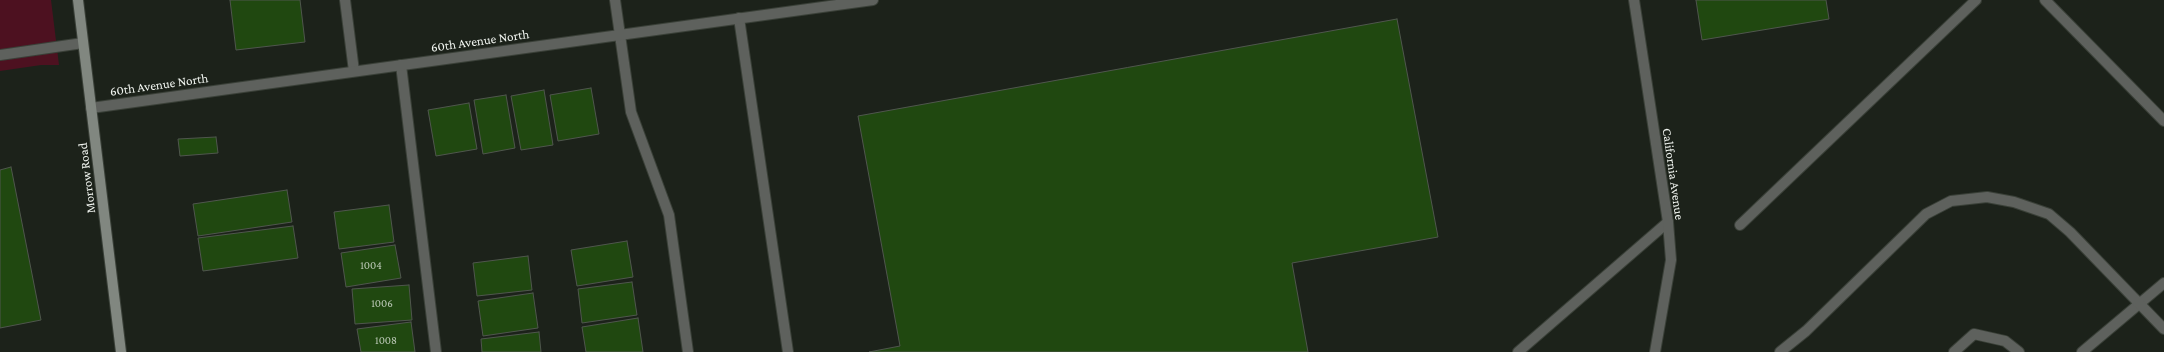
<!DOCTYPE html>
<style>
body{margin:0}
canvas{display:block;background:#1c221a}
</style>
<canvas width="2164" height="352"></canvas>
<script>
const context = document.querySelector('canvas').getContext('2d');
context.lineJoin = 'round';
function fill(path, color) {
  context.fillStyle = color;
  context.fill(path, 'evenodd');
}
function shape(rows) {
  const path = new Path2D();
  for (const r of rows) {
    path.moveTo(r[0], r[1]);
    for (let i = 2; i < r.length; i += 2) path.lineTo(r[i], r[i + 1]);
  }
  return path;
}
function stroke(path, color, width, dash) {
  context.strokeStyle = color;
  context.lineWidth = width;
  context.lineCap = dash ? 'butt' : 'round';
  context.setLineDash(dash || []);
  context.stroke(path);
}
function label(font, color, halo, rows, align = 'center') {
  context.font = font + ' "Crimson Pro",serif';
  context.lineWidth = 3;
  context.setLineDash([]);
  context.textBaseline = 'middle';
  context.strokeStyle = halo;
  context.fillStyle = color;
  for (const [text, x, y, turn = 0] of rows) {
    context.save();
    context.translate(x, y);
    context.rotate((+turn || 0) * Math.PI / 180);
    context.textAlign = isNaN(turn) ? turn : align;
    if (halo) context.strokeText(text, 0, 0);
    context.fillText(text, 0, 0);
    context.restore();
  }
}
fill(shape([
 [0,0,51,0,59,65,41,65,0,71]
]), '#4d1120');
const building = shape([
 [230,0,300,0,305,42,236,50,230,0],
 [1696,0,1826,0,1829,19,1702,40,1696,0],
 [1397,19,1438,237,1292,263,1308,352,869,352,900,346,858,116,1397,19],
 [591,88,599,134,558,141,550,95,591,88],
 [544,90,553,145,521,150,511,96,544,90],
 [506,95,515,148,483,154,474,100,506,95],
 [469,103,477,149,436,156,428,110,469,103],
 [216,137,218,153,180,156,178,139,216,137],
 [11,167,41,320,0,328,0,170,11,167],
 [287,190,292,222,198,236,193,204,287,190],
 [389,205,394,242,339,249,334,212,389,205],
 [293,226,298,258,203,271,198,238,293,226],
 [627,241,633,277,577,286,571,250,627,241],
 [395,245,401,278,346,287,341,253,395,245],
 [528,256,532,290,477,296,473,263,528,256],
 [632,282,637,315,582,323,578,289,632,282],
 [409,285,412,320,355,324,352,289,409,285],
 [533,293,538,328,483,336,478,301,533,293],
 [638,318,643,352,586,352,582,327,638,318],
 [411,322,415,352,361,352,357,329,411,322],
 [539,332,541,352,482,352,481,339,539,332]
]);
fill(building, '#204810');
stroke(building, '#4f564d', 1);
const lane = shape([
 [345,0,354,71],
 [2045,0,2164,121],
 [739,18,788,352],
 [620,35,631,112,669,215,688,352],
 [0,55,83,43],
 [401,65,436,352],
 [1740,225,1976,0],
 [1518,352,1668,222],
 [1954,352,1974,334,2005,341,2019,352],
 [2082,352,2164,283]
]);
const street = shape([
 [615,0,620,35],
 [1634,0,1668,222,1671,260,1655,352],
 [91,108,873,0],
 [1780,352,1806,331,1926,214,1951,201,1987,197,2014,202,2049,214,2070,232,2164,329]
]);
const secondary = shape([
 [78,0,121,352]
]);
stroke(lane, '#3a4038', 12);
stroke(street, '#3a4038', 12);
stroke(secondary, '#3a4038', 12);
stroke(lane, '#5e615d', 10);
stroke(street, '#5e615d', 10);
stroke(secondary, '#818780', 10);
label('11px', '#bdcab8', null, [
 ["1004",371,266],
 ["1006",382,304],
 ["1008",386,341]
]);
label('13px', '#f1f5f0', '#1c221a', [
 ["60th Avenue North",480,41,-8],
 ["60th Avenue North",159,85,-8],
 ["California Avenue",1673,174,82],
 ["Morrow Road",87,178,-97]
]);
</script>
